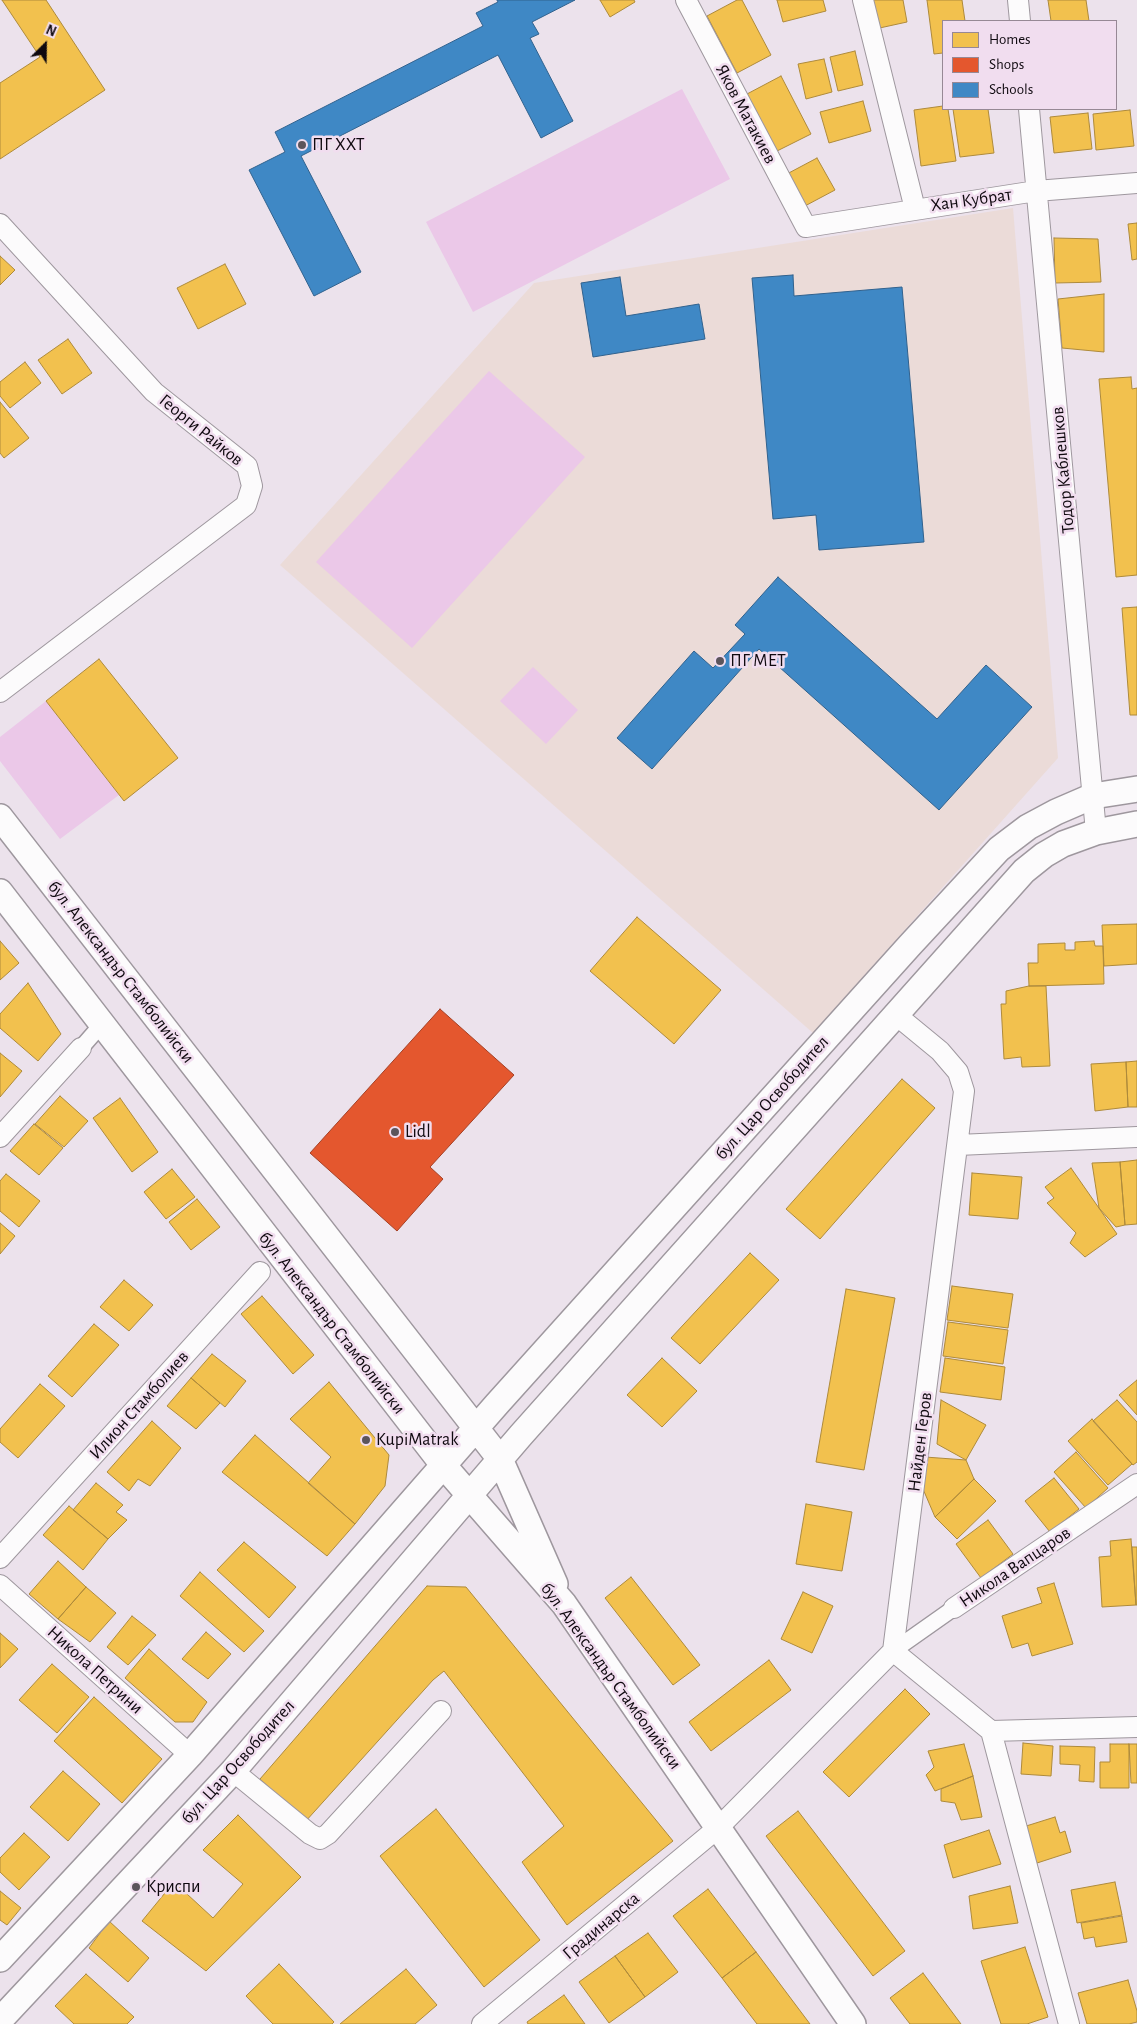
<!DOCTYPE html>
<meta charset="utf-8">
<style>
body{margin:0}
#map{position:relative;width:1137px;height:2024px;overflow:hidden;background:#ece2ec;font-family:"Alegreya Sans",sans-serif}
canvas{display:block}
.legend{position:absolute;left:942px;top:20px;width:175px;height:90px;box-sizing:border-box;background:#f1ddef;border:1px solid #978895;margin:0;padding:6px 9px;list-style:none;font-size:15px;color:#0f090f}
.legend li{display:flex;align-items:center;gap:10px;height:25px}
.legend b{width:25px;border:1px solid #978895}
.north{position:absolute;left:20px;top:20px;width:50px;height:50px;-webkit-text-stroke:4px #f1ddef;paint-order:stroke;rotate:23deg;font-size:14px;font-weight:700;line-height:20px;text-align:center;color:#0f090f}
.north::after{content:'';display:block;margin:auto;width:18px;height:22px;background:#0f090f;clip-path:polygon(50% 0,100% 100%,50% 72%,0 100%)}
</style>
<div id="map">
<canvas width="1137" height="2024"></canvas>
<ul class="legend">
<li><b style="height:14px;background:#f2c14e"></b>Homes</li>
<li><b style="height:14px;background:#e4572e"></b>Shops</li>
<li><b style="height:14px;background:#3f88c5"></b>Schools</li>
</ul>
<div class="north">N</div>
</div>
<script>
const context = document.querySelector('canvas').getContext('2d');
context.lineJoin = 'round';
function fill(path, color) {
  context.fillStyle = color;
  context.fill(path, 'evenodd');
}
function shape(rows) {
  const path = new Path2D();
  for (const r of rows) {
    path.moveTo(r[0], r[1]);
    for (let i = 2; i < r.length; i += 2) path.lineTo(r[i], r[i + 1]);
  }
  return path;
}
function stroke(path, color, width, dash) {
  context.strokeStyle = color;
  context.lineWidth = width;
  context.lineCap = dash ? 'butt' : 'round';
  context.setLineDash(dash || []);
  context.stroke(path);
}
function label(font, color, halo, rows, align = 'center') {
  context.font = font + ' "Alegreya Sans",sans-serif';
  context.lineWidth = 5;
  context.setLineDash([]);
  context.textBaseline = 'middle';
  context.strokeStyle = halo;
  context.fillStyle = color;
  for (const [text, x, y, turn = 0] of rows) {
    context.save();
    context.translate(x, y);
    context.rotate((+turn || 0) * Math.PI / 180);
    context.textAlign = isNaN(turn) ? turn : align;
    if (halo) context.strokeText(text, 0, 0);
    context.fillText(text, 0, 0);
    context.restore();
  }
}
fill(shape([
 [1013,208,1058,758,813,1033,280,565,534,283]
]), '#ebdbd8');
fill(shape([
 [682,89,730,179,473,312,426,222],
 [489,371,585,457,412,648,316,562],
 [533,667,578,710,546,744,500,701],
 [46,701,119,795,60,839,0,761,0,737]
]), '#ebc8e8');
const homes = shape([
 [2,0,46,0,105,90,0,159,0,83,40,57,2,0],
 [600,0,634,0,635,2,610,17,600,0],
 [737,0,742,0,771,55,737,73,707,16,737,0],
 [777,0,823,0,826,11,783,22,777,0],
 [869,0,903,0,907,22,875,29,869,0],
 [927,0,962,0,965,21,943,21,943,53,934,54,927,0],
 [1048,0,1086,0,1089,21,1051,21,1048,0],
 [855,51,863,85,838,91,830,57,855,51],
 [824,59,832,92,806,99,798,64,824,59],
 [781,76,811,134,777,151,747,94,781,76],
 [863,101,871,131,829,143,820,112,863,101],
 [943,106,943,109,948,109,956,161,921,166,914,110,943,106],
 [953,109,988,109,994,153,960,157,953,109],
 [1130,110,1134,146,1096,150,1093,114,1130,110],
 [1088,113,1092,149,1054,153,1050,117,1088,113],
 [817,158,835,190,803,207,785,175,817,158],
 [1137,223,1137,259,1132,260,1128,224,1137,223],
 [1054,238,1098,239,1101,282,1055,283,1054,238],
 [0,256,15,270,0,285,0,256],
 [225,264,246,304,198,329,177,288,225,264],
 [1104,294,1104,352,1062,348,1058,299,1104,294],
 [68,339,92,373,62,394,38,360,68,339],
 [25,362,41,383,10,408,0,396,0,382,25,362],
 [1131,377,1132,389,1137,388,1137,575,1116,577,1099,379,1131,377],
 [0,402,29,438,4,458,0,453,0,402],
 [1137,607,1137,715,1130,715,1122,608,1137,607],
 [99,659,178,758,124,801,46,701,99,659],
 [637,917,721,990,674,1044,590,971,637,917],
 [1137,924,1137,964,1104,966,1102,925,1137,924],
 [0,941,19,963,0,980,0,941],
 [1094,941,1095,946,1103,946,1104,984,1029,986,1028,963,1038,963,1038,944,1065,943,1065,950,1075,950,1075,942,1094,941],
 [28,983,61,1034,38,1061,0,1028,0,1014,28,983],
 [1029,986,1046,986,1050,1066,1022,1067,1021,1057,1004,1059,1001,1004,1006,1004,1006,991,1029,986],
 [0,1053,22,1071,0,1097,0,1053],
 [1137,1061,1137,1107,1128,1107,1126,1062,1137,1061],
 [1126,1062,1128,1107,1095,1111,1091,1064,1126,1062],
 [902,1079,935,1108,820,1239,786,1209,902,1079],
 [60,1096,88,1121,64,1147,35,1124,60,1096],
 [120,1098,158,1152,132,1172,93,1118,120,1098],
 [34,1124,63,1148,39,1175,10,1151,34,1124],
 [1137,1160,1137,1224,1125,1225,1120,1162,1137,1160],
 [1120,1162,1125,1225,1116,1227,1099,1208,1092,1163,1120,1162],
 [1071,1168,1117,1234,1085,1257,1070,1243,1076,1233,1047,1203,1054,1198,1045,1187,1071,1168],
 [172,1169,195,1197,166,1219,144,1192,172,1169],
 [972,1173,1022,1177,1018,1219,969,1215,972,1173],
 [6,1174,40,1201,19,1227,0,1211,0,1181,6,1174],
 [197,1199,220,1227,191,1250,169,1222,197,1199],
 [0,1223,15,1236,0,1254,0,1223],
 [750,1253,779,1280,700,1364,671,1338,750,1253],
 [124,1280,153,1305,129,1331,100,1307,124,1280],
 [952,1286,1013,1294,1008,1328,947,1320,952,1286],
 [846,1289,895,1298,864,1470,816,1462,846,1289],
 [262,1296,314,1355,293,1374,241,1314,262,1296],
 [948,1322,1008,1330,1003,1364,943,1356,948,1322],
 [94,1324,119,1345,72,1397,48,1376,94,1324],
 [212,1354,246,1381,225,1407,191,1378,212,1354],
 [662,1358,697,1391,662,1427,627,1395,662,1358],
 [945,1358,1005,1367,1001,1400,940,1392,945,1358],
 [191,1378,220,1403,196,1429,167,1406,191,1378],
 [1137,1380,1137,1415,1119,1395,1137,1380],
 [329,1382,389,1455,385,1486,355,1524,308,1483,331,1457,290,1419,329,1382],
 [40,1384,65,1406,18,1458,0,1442,0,1429,40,1384],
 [941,1400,986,1425,966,1460,937,1444,941,1400],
 [1117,1400,1137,1422,1137,1462,1133,1465,1093,1421,1117,1400],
 [1092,1419,1132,1464,1108,1485,1068,1441,1092,1419],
 [152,1421,181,1448,150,1486,138,1479,129,1491,107,1472,152,1421],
 [255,1435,355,1524,327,1556,222,1472,255,1435],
 [1076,1452,1108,1488,1086,1508,1054,1472,1076,1452],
 [925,1457,966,1460,974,1479,935,1517,923,1489,925,1457],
 [1054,1478,1079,1509,1050,1532,1025,1501,1054,1478],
 [974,1479,996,1501,957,1539,935,1517,974,1479],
 [96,1483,123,1505,116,1512,127,1520,108,1539,73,1510,96,1483],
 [806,1504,852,1512,842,1571,796,1564,806,1504],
 [69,1506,108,1539,83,1570,43,1535,69,1506],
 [988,1520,1013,1554,981,1578,956,1544,988,1520],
 [1131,1539,1136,1605,1102,1607,1099,1557,1111,1556,1110,1541,1131,1539],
 [244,1542,296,1587,269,1618,217,1570,244,1542],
 [1132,1547,1137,1547,1137,1605,1136,1605,1132,1547],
 [58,1561,86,1587,58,1619,29,1594,58,1561],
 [200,1572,264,1631,244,1652,180,1596,200,1572],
 [631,1577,700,1665,673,1685,605,1598,631,1577],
 [1054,1583,1073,1644,1032,1656,1028,1643,1012,1648,1002,1616,1042,1603,1037,1588,1054,1583],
 [427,1586,466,1587,673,1841,567,1925,522,1862,564,1826,444,1671,433,1680,305,1822,260,1779,427,1586],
 [86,1587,116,1613,90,1642,58,1619,86,1587],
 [803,1592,833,1606,812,1653,781,1639,803,1592],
 [132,1616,156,1635,128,1665,107,1647,132,1616],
 [206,1632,231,1654,208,1679,182,1659,206,1632],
 [0,1633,18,1649,0,1668,0,1633],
 [149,1649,207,1702,193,1722,175,1722,125,1678,149,1649],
 [769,1660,791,1690,711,1751,689,1722,769,1660],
 [52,1664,89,1697,57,1733,19,1700,52,1664],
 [905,1689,930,1714,849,1797,823,1772,905,1689],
 [94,1697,162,1759,122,1803,54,1741,94,1697],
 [1023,1743,1053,1746,1051,1776,1021,1774,1023,1743],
 [964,1744,973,1776,935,1791,926,1775,934,1767,928,1751,964,1744],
 [1110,1744,1129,1744,1129,1788,1100,1788,1100,1762,1110,1762,1110,1744],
 [1129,1744,1137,1744,1137,1783,1131,1783,1129,1744],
 [1060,1746,1095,1747,1094,1782,1079,1781,1080,1765,1060,1764,1060,1746],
 [63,1771,100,1804,68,1841,30,1807,63,1771],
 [973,1776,982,1817,961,1820,955,1803,941,1801,941,1789,973,1776],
 [436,1809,540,1940,484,1987,380,1856,436,1809],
 [798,1811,905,1951,873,1976,766,1836,798,1811],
 [238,1815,301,1877,206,1971,142,1921,174,1882,213,1918,243,1884,203,1850,238,1815],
 [1055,1817,1060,1833,1065,1831,1071,1852,1034,1864,1023,1827,1055,1817],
 [989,1830,1001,1864,953,1878,944,1845,989,1830],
 [24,1833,50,1857,19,1890,0,1872,0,1858,24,1833],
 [1115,1882,1122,1915,1077,1923,1071,1890,1115,1882],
 [1010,1886,1018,1923,973,1929,969,1896,1010,1886],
 [708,1889,756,1952,722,1978,673,1916,708,1889],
 [0,1891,21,1908,7,1925,0,1920,0,1891],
 [1122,1916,1127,1942,1096,1947,1094,1937,1084,1939,1081,1923,1122,1916],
 [109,1921,149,1958,128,1982,89,1948,109,1921],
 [648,1933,678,1972,645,1997,615,1956,648,1933],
 [1025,1947,1048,2017,1027,2024,1001,2024,981,1961,1025,1947],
 [756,1952,810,2024,757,2024,722,1978,756,1952],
 [615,1956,645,1997,609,2023,579,1982,615,1956],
 [279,1964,334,2022,332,2024,273,2024,246,1996,279,1964],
 [406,1969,437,2005,415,2024,340,2024,406,1969],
 [923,1973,961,2024,910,2024,890,1998,923,1973],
 [86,1974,134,2017,127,2024,74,2024,55,2006,86,1974],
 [1128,1980,1137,2011,1137,2022,1129,2024,1087,2024,1078,1993,1128,1980],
 [564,1995,585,2024,528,2024,527,2022,564,1995]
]);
fill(homes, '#f2c14e');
stroke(homes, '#ae8a3b', 1);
const shops = shape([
 [440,1009,514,1075,430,1167,443,1179,397,1231,310,1153,440,1009]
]);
fill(shops, '#e4572e');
stroke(shops, '#a44025', 1);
const schools = shape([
 [497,0,575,0,532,22,539,34,530,38,573,121,541,138,498,55,301,156,361,272,314,296,249,170,285,152,275,132,483,26,476,13,498,2,497,0],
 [793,275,794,296,902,287,924,542,819,550,816,515,773,519,752,278,793,275],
 [620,277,626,316,699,304,705,339,593,357,581,283,620,277],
 [778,577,937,719,986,665,1032,707,939,810,759,649,652,769,617,738,694,651,713,668,745,634,735,625,778,577]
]);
fill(schools, '#3f88c5');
stroke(schools, '#31628e', 1);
const pedestrian = shape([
 [81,1048,102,1024],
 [893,1651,954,1608]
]);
const minor = shape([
 [686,0,806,227,1036,191,1137,183],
 [863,0,915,209],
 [1018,0,1020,21],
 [1029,109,1096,832],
 [0,224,154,392,247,466,252,486,246,505,0,692],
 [0,1137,81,1048],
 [958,1145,1137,1137],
 [0,1558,260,1272],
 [0,1585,190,1755],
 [954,1608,1137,1484],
 [893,1651,991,1731,1069,2024],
 [991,1731,1137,1727],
 [233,1771,310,1834,320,1839,328,1834,441,1711],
 [482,2024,719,1827,893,1651,964,1091,958,1072,940,1051,895,1014]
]);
const tertiary = shape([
 [0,817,500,1459,555,1584],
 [0,892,444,1466,564,1604,853,2024],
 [0,1959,190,1755,497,1404,910,945,999,849,1028,827,1056,812,1093,796,1137,789],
 [0,2020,233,1771,521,1435,1024,871,1044,855,1063,844,1096,832,1137,824]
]);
stroke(pedestrian, '#9e979e', 18);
stroke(minor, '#9e979e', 22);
stroke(tertiary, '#9e979e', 28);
stroke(pedestrian, '#fcfbfc', 15);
stroke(minor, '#fcfbfc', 20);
stroke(tertiary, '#fcfbfc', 25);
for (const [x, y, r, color] of [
 [302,145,5,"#5c555c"],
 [720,661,5,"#5c555c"],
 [395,1132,5,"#5c555c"],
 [366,1440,5,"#5c555c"],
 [136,1887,5,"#5c555c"]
]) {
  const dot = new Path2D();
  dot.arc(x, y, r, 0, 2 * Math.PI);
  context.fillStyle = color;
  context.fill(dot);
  stroke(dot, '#f1ddef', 2);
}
label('18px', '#0f090f', '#f1ddef', [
 ["Яков Матакиев",746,114,62],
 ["Хан Кубрат",971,200,-8],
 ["Георги Райков",201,430,39],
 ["Тодор Каблешков",1063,470,-95],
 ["бул. Александър Стамболийски",121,972,52],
 ["бул. Цар Освободител",772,1098,-48],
 ["бул. Александър Стамболийски",332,1323,52],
 ["Илион Стамболиев",139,1405,-48],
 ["Найден Геров",920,1442,-83],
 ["Никола Вапцаров",1015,1567,-34],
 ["Никола Петрини",95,1670,42],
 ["бул. Александър Стамболийски",611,1676,54],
 ["бул. Цар Освободител",238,1762,-48],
 ["Градинарска",601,1926,-40]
]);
label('18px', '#0f090f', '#f1ddef', [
 ["ПГ ХХТ",312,145],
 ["ПГ МЕТ",730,661],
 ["Lidl",405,1132],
 ["KupiMatrak",376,1440],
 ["Криспи",146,1887]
], 'left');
</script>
